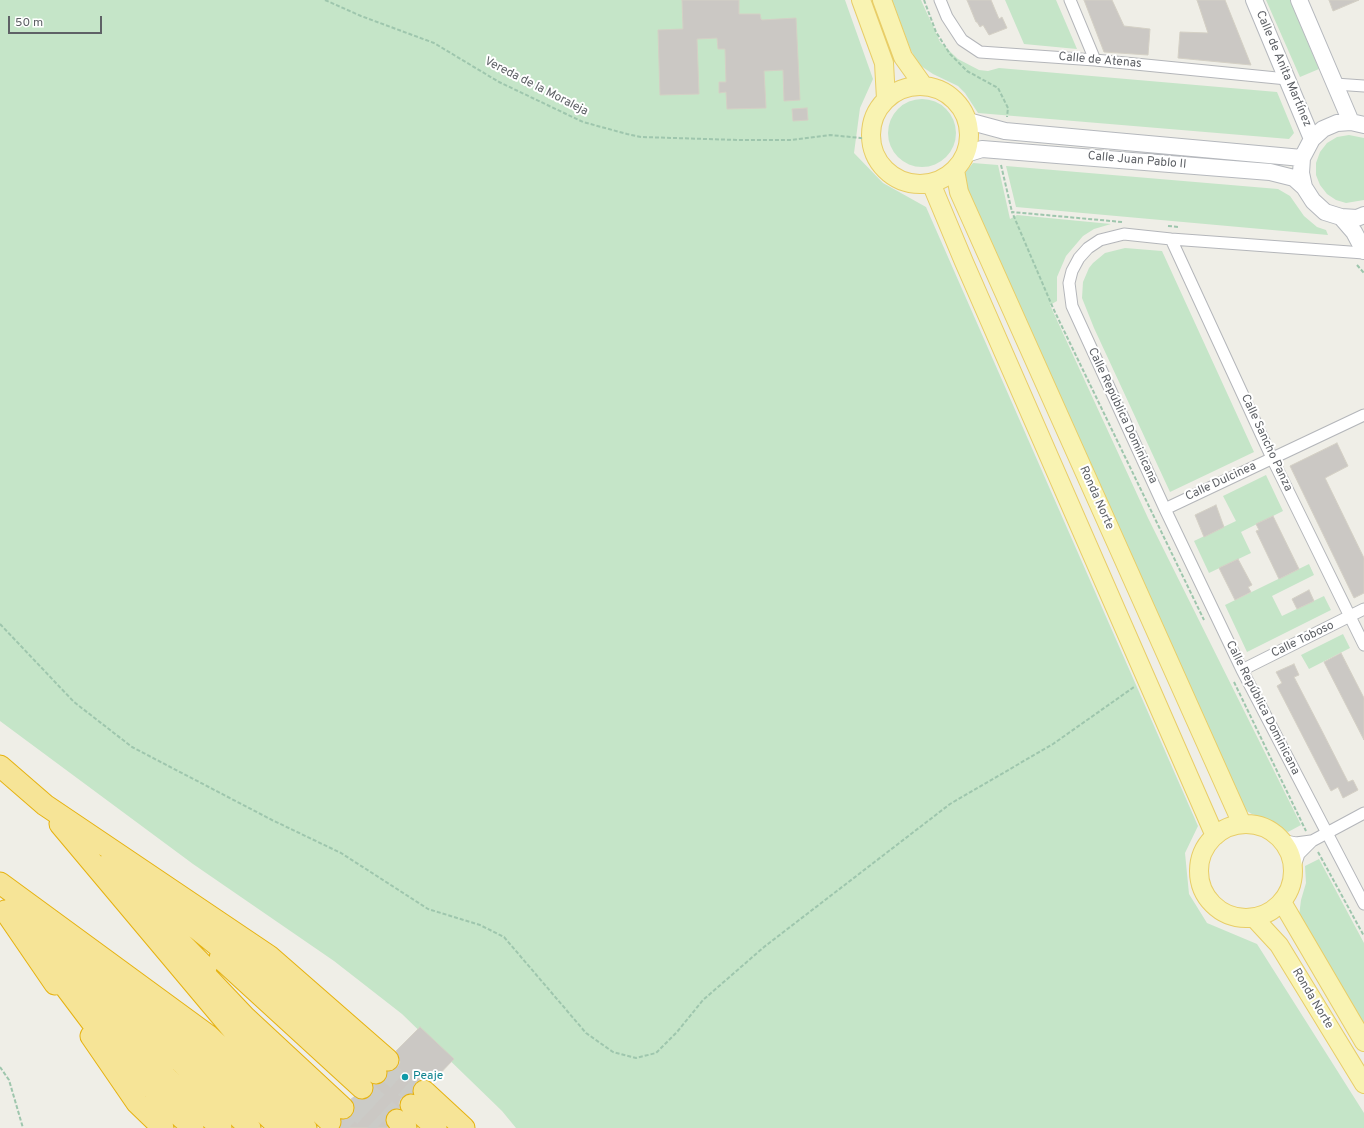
<!DOCTYPE html>
<meta charset="utf-8">
<style>
body{margin:0}
#map{position:relative;width:1364px;height:1128px;overflow:hidden;background:#efeee7;font-family:Overpass,sans-serif}
canvas{display:block}
.scale{position:absolute;left:8px;top:16px;width:94px;height:18px;box-sizing:border-box;border:2px solid #5e6166;border-top:0;padding-left:5px;font-size:12px;line-height:14px;white-space:nowrap;color:#5e6166;-webkit-text-stroke:3px #fff;paint-order:stroke}
</style>
<div id="map">
<canvas width="1364" height="1128"></canvas>
<div class="scale">50 m</div>
</div>
<script>
const context = document.querySelector('canvas').getContext('2d');
context.lineJoin = 'round';
function fill(path, color) {
  context.fillStyle = color;
  context.fill(path, 'evenodd');
}
function shape(rows) {
  const path = new Path2D();
  for (const r of rows) {
    if (r.length === 3) {
      path.moveTo(r[0] + r[2], r[1]);
      path.arc(r[0], r[1], r[2], 0, 2 * Math.PI);
      continue;
    }
    path.moveTo(r[0], r[1]);
    for (let i = 2; i < r.length; i += 2) path.lineTo(r[i], r[i + 1]);
  }
  return path;
}
function stroke(path, color, width, dash) {
  context.strokeStyle = color;
  context.lineWidth = width;
  context.lineCap = dash ? 'butt' : 'round';
  context.setLineDash(dash || []);
  context.stroke(path);
}
function label(font, color, halo, rows, align = 'center') {
  context.font = font + ' Overpass,sans-serif';
  context.lineWidth = 4;
  context.setLineDash([]);
  context.textBaseline = 'middle';
  context.strokeStyle = halo;
  context.fillStyle = color;
  for (const [text, x, y, turn = 0] of rows) {
    context.save();
    context.translate(x, y);
    context.rotate((+turn || 0) * Math.PI / 180);
    context.textAlign = isNaN(turn) ? turn : align;
    if (halo) context.strokeText(text, 0, 0);
    context.fillText(text, 0, 0);
    context.restore();
  }
}
fill(shape([
 [0,0,845,0,873,79,860,108,854,153,883,183,926,207,1198,826,1185,853,1189,894,1207,923,1257,944,1364,1113,1364,1128,516,1128,502,1111,402,1014,334,961,193,864,0,721],
 [892,0,921,0,940,42,958,59,979,70,988,71,999,68,1277,92,1294,133,1289,139,978,113,965,93,958,86,933,74,918,64,910,48],
 [1005,0,1056,0,1077,49,1024,44],
 [1266,0,1290,0,1319,69,1300,77],
 [922,133,34],
 [1349,135,1364,138,1364,200,1346,203,1336,200,1327,194,1320,185,1316,175,1316,163,1320,152,1327,143,1337,137],
 [973,163,998,165,1010,219,1017,215,1111,224,1094,229,1083,236,1066,256,1057,277,1057,301,1050,305,1148,518,1301,825,1288,832,1272,821,1252,814,1243,809,965,185,965,173],
 [1006,166,1278,189,1290,196,1304,216,1317,227,1326,230,1328,235,1016,207],
 [1125,248,1162,251,1254,452,1170,492,1094,328,1082,298,1083,282,1089,268,1093,263,1105,253],
 [1266,475,1283,511,1241,532,1251,553,1209,573,1194,541,1236,521,1223,496],
 [1309,564,1314,575,1272,596,1282,616,1324,596,1331,610,1247,652,1225,605],
 [1343,634,1350,648,1309,669,1301,655],
 [1319,859,1364,943,1364,1030,1299,916,1301,900,1306,883,1305,866]
]), '#c5e5c8');
const building = shape([
 [682,0,739,0,739,14,760,14,761,19,762,20,796,18,800,100,784,101,783,70,764,71,766,108,727,109,726,92,719,93,719,82,726,82,725,49,718,49,717,38,697,39,699,94,660,95,658,30,683,29,682,0],
 [967,0,991,0,999,19,1002,17,1007,28,989,35,983,25,980,27,977,22,976,22,967,0],
 [1084,0,1112,0,1124,26,1150,29,1148,55,1104,52,1084,0],
 [1197,0,1225,0,1251,65,1178,58,1180,32,1208,33,1197,0],
 [1329,0,1359,0,1333,11,1329,0],
 [807,108,808,120,793,121,792,109,807,108],
 [1337,443,1348,466,1325,478,1364,558,1364,593,1354,598,1290,466,1337,443],
 [1216,505,1224,527,1204,537,1195,515,1216,505],
 [1273,516,1299,569,1279,579,1256,531,1259,530,1256,524,1273,516],
 [1238,559,1252,585,1248,587,1251,592,1235,600,1219,568,1238,559],
 [1309,590,1314,601,1297,609,1292,599,1309,590],
 [1341,653,1364,698,1364,740,1324,662,1341,653],
 [1294,664,1299,675,1294,677,1321,729,1348,782,1353,780,1358,790,1343,798,1338,787,1331,791,1277,686,1282,683,1276,672,1294,664],
 [420,1027,454,1059,432,1082,426,1079,421,1079,415,1083,412,1088,412,1093,407,1094,402,1097,399,1103,400,1108,393,1109,388,1112,385,1118,388,1128,340,1128,342,1120,351,1116,355,1111,355,1105,351,1099,354,1097,359,1100,365,1100,371,1096,374,1091,373,1085,379,1084,385,1081,388,1072,397,1068,400,1062,396,1051,420,1027]
]);
fill(building, '#cbc8c4');
stroke(building, '#d4d0c5', 1);
stroke(shape([
 [382,1066,417,1098],
 [362,1088,397,1120],
 [349,1102,377,1128],
 [336,1116,349,1128]
]), '#cbcbc7', 21, [21, 10]);
const street = shape([
 [940,0,947,17,962,40,980,52,1095,60,1287,79],
 [1070,0,1095,60],
 [1335,84,1364,86],
 [1171,239,1272,458,1364,645],
 [1364,253,1171,239,1124,234,1100,240,1088,248,1079,258,1072,271,1069,283,1072,306,1165,509,1242,670,1364,904],
 [1165,509,1364,415],
 [1242,670,1364,609],
 [1281,840,1296,843,1311,841],
 [1293,872,1299,854,1312,841,1364,813]
]);
const secondary = shape([
 [1254,0,1312,139],
 [1299,0,1351,122],
 [968,121,1005,131,1302,158],
 [1364,125,1351,122,1337,123,1323,129,1312,139,1302,158,1301,173,1304,187,1313,201,1325,212,1341,217,1357,218,1364,215],
 [966,154,982,149,1270,172,1294,178,1304,187],
 [1341,217,1354,232,1364,251]
]);
const primary = shape([
 [861,0,884,63,886,99],
 [882,0,903,57,923,85],
 [920,135,49],
 [955,170,959,192,1242,824],
 [931,183,964,262,1215,836],
 [1246,871,47],
 [1282,902,1364,1042],
 [1254,918,1279,945,1364,1084]
]);
const highway = shape([
 [0,766,45,805,269,956,388,1060],
 [60,824,238,1036,330,1122],
 [110,862,157,903],
 [0,883,209,1036,306,1128],
 [149,890,238,962],
 [14,906,68,961],
 [145,906,206,968],
 [5,911,55,984],
 [63,944,135,1009],
 [230,945,263,970,376,1073],
 [54,953,167,1078,221,1128],
 [220,958,362,1088],
 [192,961,245,1017,343,1108],
 [51,968,109,1045],
 [128,993,201,1053,280,1128],
 [119,1003,250,1128],
 [105,1029,160,1098,193,1128],
 [91,1036,137,1103,163,1128],
 [424,1091,464,1128],
 [411,1105,436,1128],
 [397,1120,406,1128]
]);
stroke(street, '#b4b6ba', 13);
stroke(secondary, '#b5b8bd', 18);
stroke(primary, '#e8cd67', 20);
stroke(highway, '#e6b210', 23);
stroke(shape([
 [325,0,361,16,434,43,499,82,583,122,627,134,641,137,738,140,791,140,830,135,871,139],
 [924,0,936,32,950,54,967,71,998,88,1008,108,1007,117],
 [1001,165,1012,212],
 [1122,222,1012,212,1053,308,1204,620],
 [1168,226,1179,227],
 [1357,265,1364,273],
 [0,624,74,702,132,747,272,820,341,853,428,909,480,925,504,937,586,1033,613,1052,636,1058,656,1053,677,1032,703,1000,764,947,950,804,1053,744,1134,687],
 [1234,682,1306,831],
 [1318,852,1364,936],
 [0,1067,9,1080,23,1128]
]), '#9ec6ad', 2, [4, 2]);
stroke(street, '#fff', 11);
stroke(secondary, '#fff', 16);
stroke(primary, '#f9f3b2', 18);
stroke(highway, '#f6e497', 21);
for (const [x, y, r, color] of [
 [405,1077,4,"#0f9aa8"]
]) {
  const dot = new Path2D();
  dot.arc(x, y, r, 0, 2 * Math.PI);
  context.fillStyle = color;
  context.fill(dot);
  stroke(dot, '#fff', 1.5);
}
label('12px', '#5e6166', '#fff', [
 ["Calle de Atenas",1100,61,5],
 ["Calle de Anita Martínez",1283,69,67],
 ["Vereda de la Moraleja",536,87,27],
 ["Calle Juan Pablo II",1137,161,5],
 ["Calle República Dominicana",1122,416,65],
 ["Calle Sancho Panza",1266,443,65],
 ["Calle Dulcinea",1221,482,-25],
 ["Ronda Norte",1096,498,66],
 ["Calle Toboso",1303,640,-26],
 ["Calle República Dominicana",1262,708,63],
 ["Ronda Norte",1312,999,59]
]);
label('12px', '#0d838f', '#fff', [
 ["Peaje",413,1077]
], 'left');
</script>
